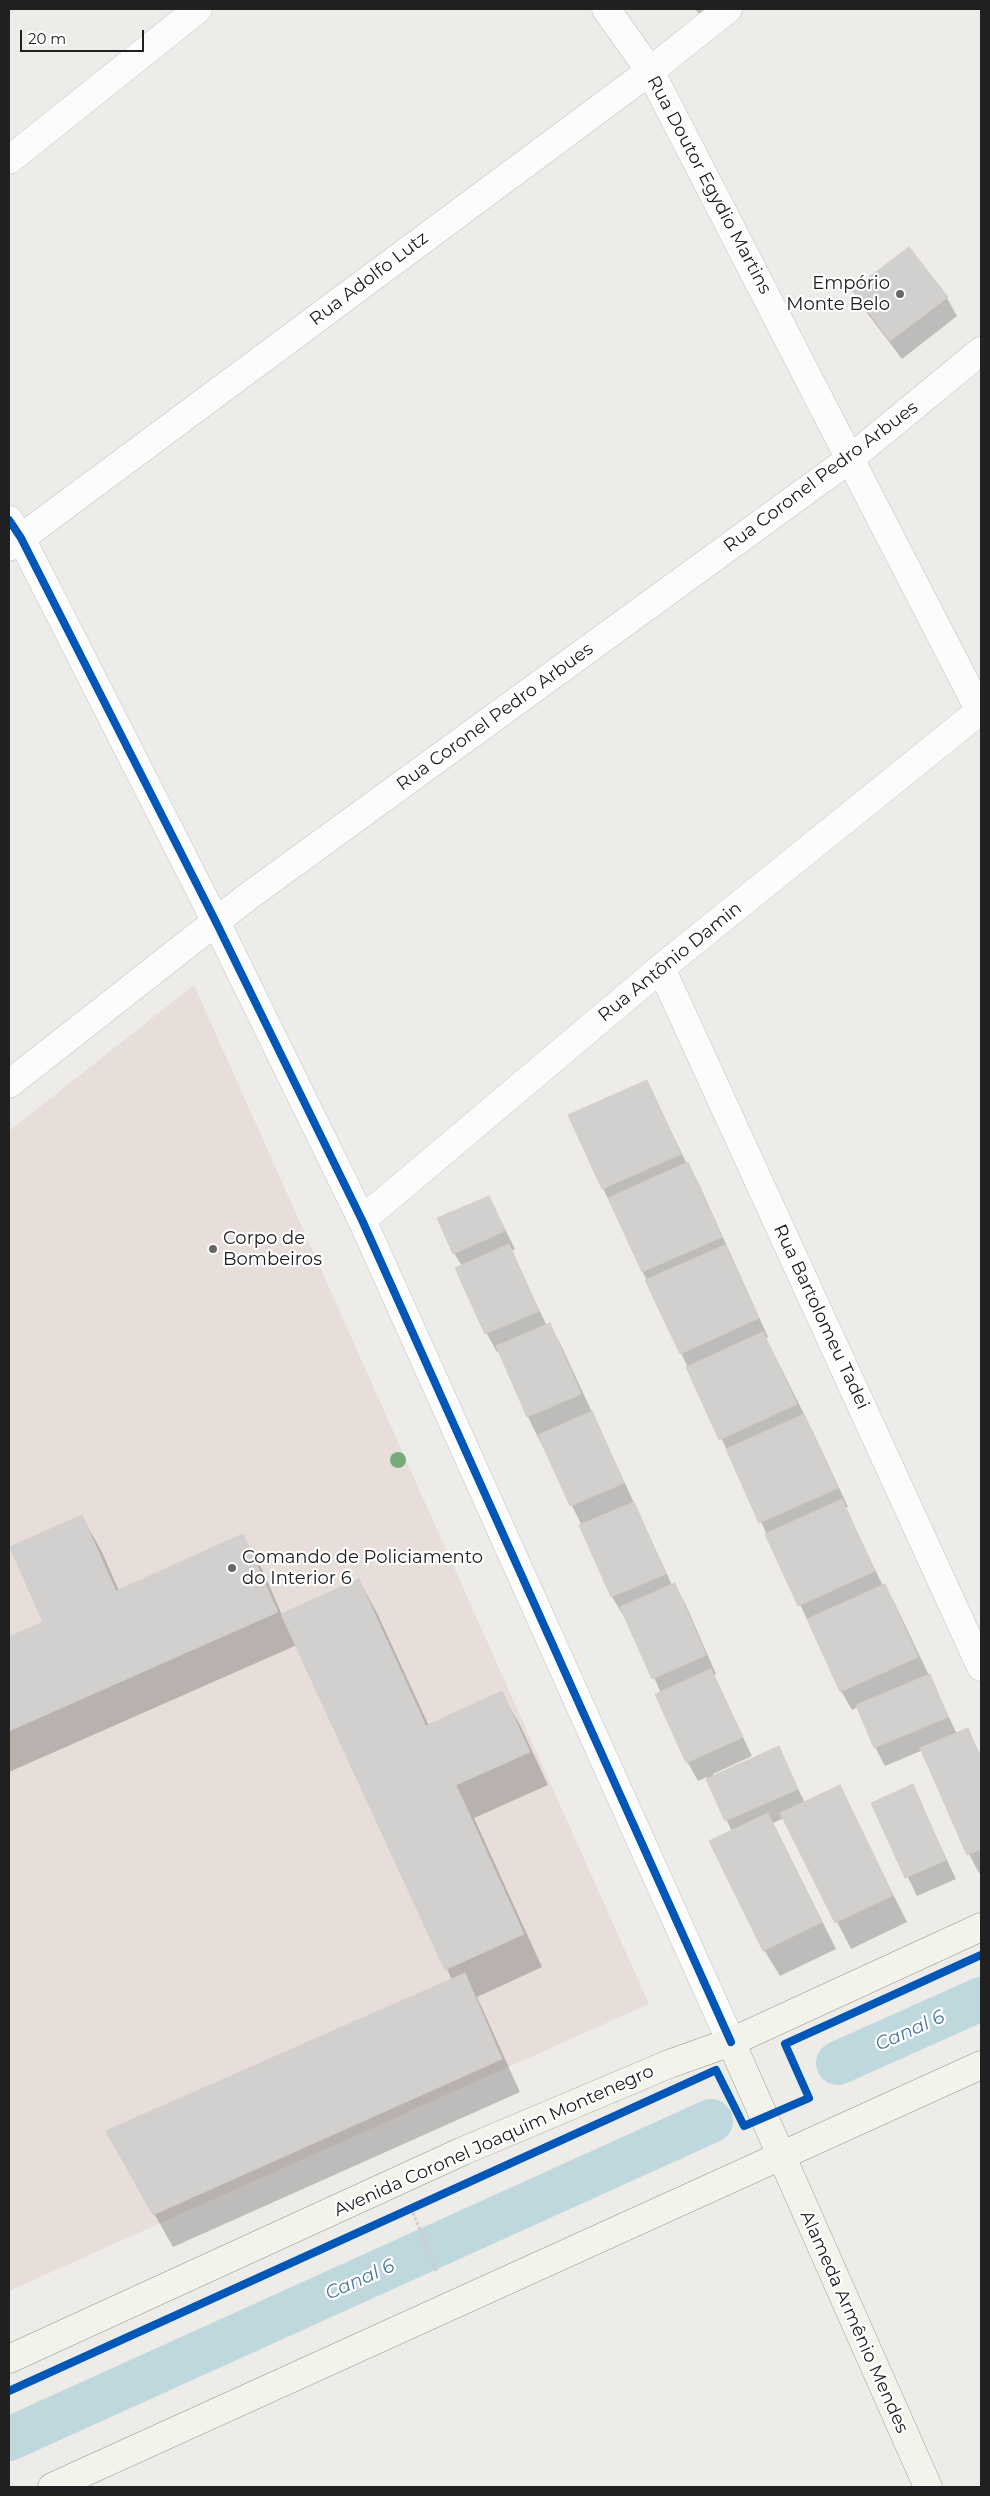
<!DOCTYPE html>
<meta charset="utf-8">
<style>
body{margin:0}
#map{position:relative;width:990px;height:2496px;overflow:hidden;background:#eeece9;font-family:Montserrat,sans-serif}
canvas{display:block}
.frame{position:absolute;inset:0;border:10px solid #202020;pointer-events:none}
.scale{position:absolute;left:20px;top:30px;width:124px;height:22px;box-sizing:border-box;border:2px solid #202020;border-top:0;padding-left:6px;font-size:15px;line-height:18px;white-space:nowrap;color:#202020;-webkit-text-stroke:4px #fff;paint-order:stroke}
</style>
<div id="map">
<canvas width="990" height="2496"></canvas>
<div class="frame"></div>
<div class="scale">20 m</div>
</div>
<script>
const context = document.querySelector('canvas').getContext('2d');
context.lineJoin = 'round';
function fill(path, color) {
  context.fillStyle = color;
  context.fill(path, 'evenodd');
}
function shape(rows) {
  const path = new Path2D();
  for (const r of rows) {
    path.moveTo(r[0], r[1]);
    for (let i = 2; i < r.length; i += 2) path.lineTo(r[i], r[i + 1]);
  }
  return path;
}
function stroke(path, color, width, dash) {
  context.strokeStyle = color;
  context.lineWidth = width;
  context.lineCap = dash ? 'butt' : 'round';
  context.setLineDash(dash || []);
  context.stroke(path);
}
function label(font, color, halo, rows, align = 'center') {
  context.font = font + ' Montserrat,sans-serif';
  context.lineWidth = 4.5;
  context.setLineDash([]);
  context.textBaseline = 'middle';
  context.strokeStyle = halo;
  context.fillStyle = color;
  for (const [text, x, y, turn = 0] of rows) {
    context.save();
    context.translate(x, y);
    context.rotate((+turn || 0) * Math.PI / 180);
    context.textAlign = isNaN(turn) ? turn : align;
    if (halo) context.strokeText(text, 0, 0);
    context.fillText(text, 0, 0);
    context.restore();
  }
}
fill(shape([
 [194,985,649,2004,9,2291,9,1131]
]), '#e7ded9');
fill(shape([
 [695,9,722,9,705,21],
 [909,249,947,298,957,316,902,359,864,309,853,291],
 [647,1082,687,1164,698,1182,768,1337,766,1338,814,1434,848,1507,845,1508,883,1586,885,1585,895,1604,957,1734,967,1729,981,1756,981,1872,979,1873,969,1854,923,1750,885,1766,875,1747,858,1707,852,1710,841,1691,603,1188],
 [489,1197,515,1249,511,1251,547,1326,549,1325,560,1343,672,1585,674,1584,685,1603,716,1674,713,1675,752,1756,713,1774,714,1776,778,1748,805,1803,839,1787,907,1922,851,1949,784,1818,773,1823,836,1949,780,1976,764,1950,732,1832,707,1777,698,1781,688,1763,656,1695,661,1693,625,1614,623,1615,612,1597,582,1526,528,1417,499,1351,497,1352,487,1334,457,1268,462,1266,454,1253],
 [82,1517,101,1550,119,1591,243,1536,262,1569,282,1615,359,1580,377,1613,429,1726,501,1693,520,1725,548,1785,474,1818,542,1967,477,1997,520,2092,173,2247,108,2132,452,1980,297,1645,9,1772,9,1638,45,1622],
 [912,1786,956,1879,917,1896,872,1803]
]), '#0003');
stroke(shape([
 [838,2063,981,1999],
 [9,2439,711,2121]
]), '#bfd8de', 44);
const building = shape([
 [909,247,948,297,890,341,852,290,909,247],
 [647,1080,681,1154,602,1189,568,1115,647,1080],
 [688,1162,722,1237,642,1272,608,1198,688,1162],
 [489,1196,505,1231,453,1254,437,1218,489,1196],
 [509,1244,539,1311,485,1334,455,1268,509,1244],
 [725,1245,759,1318,680,1354,645,1280,725,1245],
 [550,1323,581,1394,527,1417,496,1346,550,1323],
 [763,1332,797,1404,719,1440,686,1367,763,1332],
 [592,1411,624,1483,570,1506,538,1435,592,1411],
 [804,1414,838,1488,759,1523,726,1449,804,1414],
 [842,1499,875,1571,798,1606,765,1534,842,1499],
 [634,1502,666,1574,611,1597,579,1525,634,1502],
 [82,1515,116,1591,243,1534,278,1612,9,1731,9,1637,43,1622,10,1547,82,1515],
 [359,1579,426,1726,502,1691,530,1752,456,1785,524,1934,445,1970,281,1614,359,1579],
 [675,1583,706,1655,652,1679,620,1607,675,1583],
 [885,1584,918,1657,840,1692,807,1619,885,1584],
 [711,1669,743,1737,686,1763,655,1694,711,1669],
 [930,1674,948,1717,874,1748,856,1705,930,1674],
 [968,1728,981,1759,981,1849,967,1855,920,1748,968,1728],
 [779,1746,798,1789,725,1821,706,1779,779,1746],
 [913,1784,946,1860,905,1878,871,1803,913,1784],
 [840,1785,893,1895,835,1923,780,1813,840,1785],
 [768,1813,822,1922,763,1951,709,1841,768,1813],
 [465,1973,502,2059,153,2215,106,2131,465,1973]
]);
fill(building, '#d2d0ce');
stroke(building, '#d1ceca', 1);
const minor = shape([
 [606,9,650,71,981,713],
 [9,160,198,9],
 [9,547,650,71,728,9],
 [661,968,981,1667],
 [9,1084,246,898,851,458,981,351],
 [362,1220,661,968,981,710]
]);
const tertiary = shape([
 [9,520,21,538,216,922,362,1220,731,2042]
]);
const secondary = shape([
 [731,2042,928,2487],
 [9,2359,463,2151,669,2064,731,2042,981,1927],
 [52,2487,981,2065]
]);
stroke(minor, '#c5c4c3', 29);
stroke(tertiary, '#c5c4c3', 29);
stroke(secondary, '#959682', 29);
stroke(shape([
 [413,2213,437,2272]
]), '#d6cac8', 3, [2.5, 2.5]);
stroke(minor, '#fcfcfc', 28);
stroke(tertiary, '#fcfcfc', 28);
stroke(secondary, '#f3f3ec', 28);
stroke(shape([
 [9,520,21,538,216,922,362,1220,731,2042],
 [9,2391,716,2070,744,2126,809,2098,785,2044,981,1955]
]), '#0057b8', 8);
context.fillStyle = '#76ac79';
for (const [x, y] of [
 [398,1460]
]) {
  context.beginPath();
  context.arc(x, y, 8, 0, 2 * Math.PI);
  context.fill();
}
for (const [x, y, r, color] of [
 [900,294,5,"#686766"],
 [213,1249,5,"#686766"],
 [232,1568,5,"#686766"]
]) {
  const dot = new Path2D();
  dot.arc(x, y, r, 0, 2 * Math.PI);
  context.fillStyle = color;
  context.fill(dot);
  stroke(dot, '#fff', 2);
}
label('18px', '#202020', '#fff', [
 ["Rua Doutor Egydio Martins",709,185,62],
 ["Rua Adolfo Lutz",369,279,-37],
 ["Rua Coronel Pedro Arbues",821,477,-37],
 ["Rua Coronel Pedro Arbues",495,717,-36],
 ["Rua Antônio Damin",670,962,-39],
 ["Rua Bartolomeu Tadei",821,1317,65],
 ["Avenida Coronel Joaquim Montenegro",494,2141,-24],
 ["Alameda Armênio Mendes",854,2322,66]
]);
label('18px', '#202020', '#fff', [
 ["Empório",890,284,"right"],
 ["Monte Belo",890,305,"right"],
 ["Corpo de",223,1239],
 ["Bombeiros",223,1260],
 ["Comando de Policiamento",242,1558],
 ["do Interior 6",242,1579]
], 'left');
label('italic 19px', '#4f78a1', '#fff', [
 ["Canal 6",910,2031,-24],
 ["Canal 6",360,2280,-24]
]);
</script>
